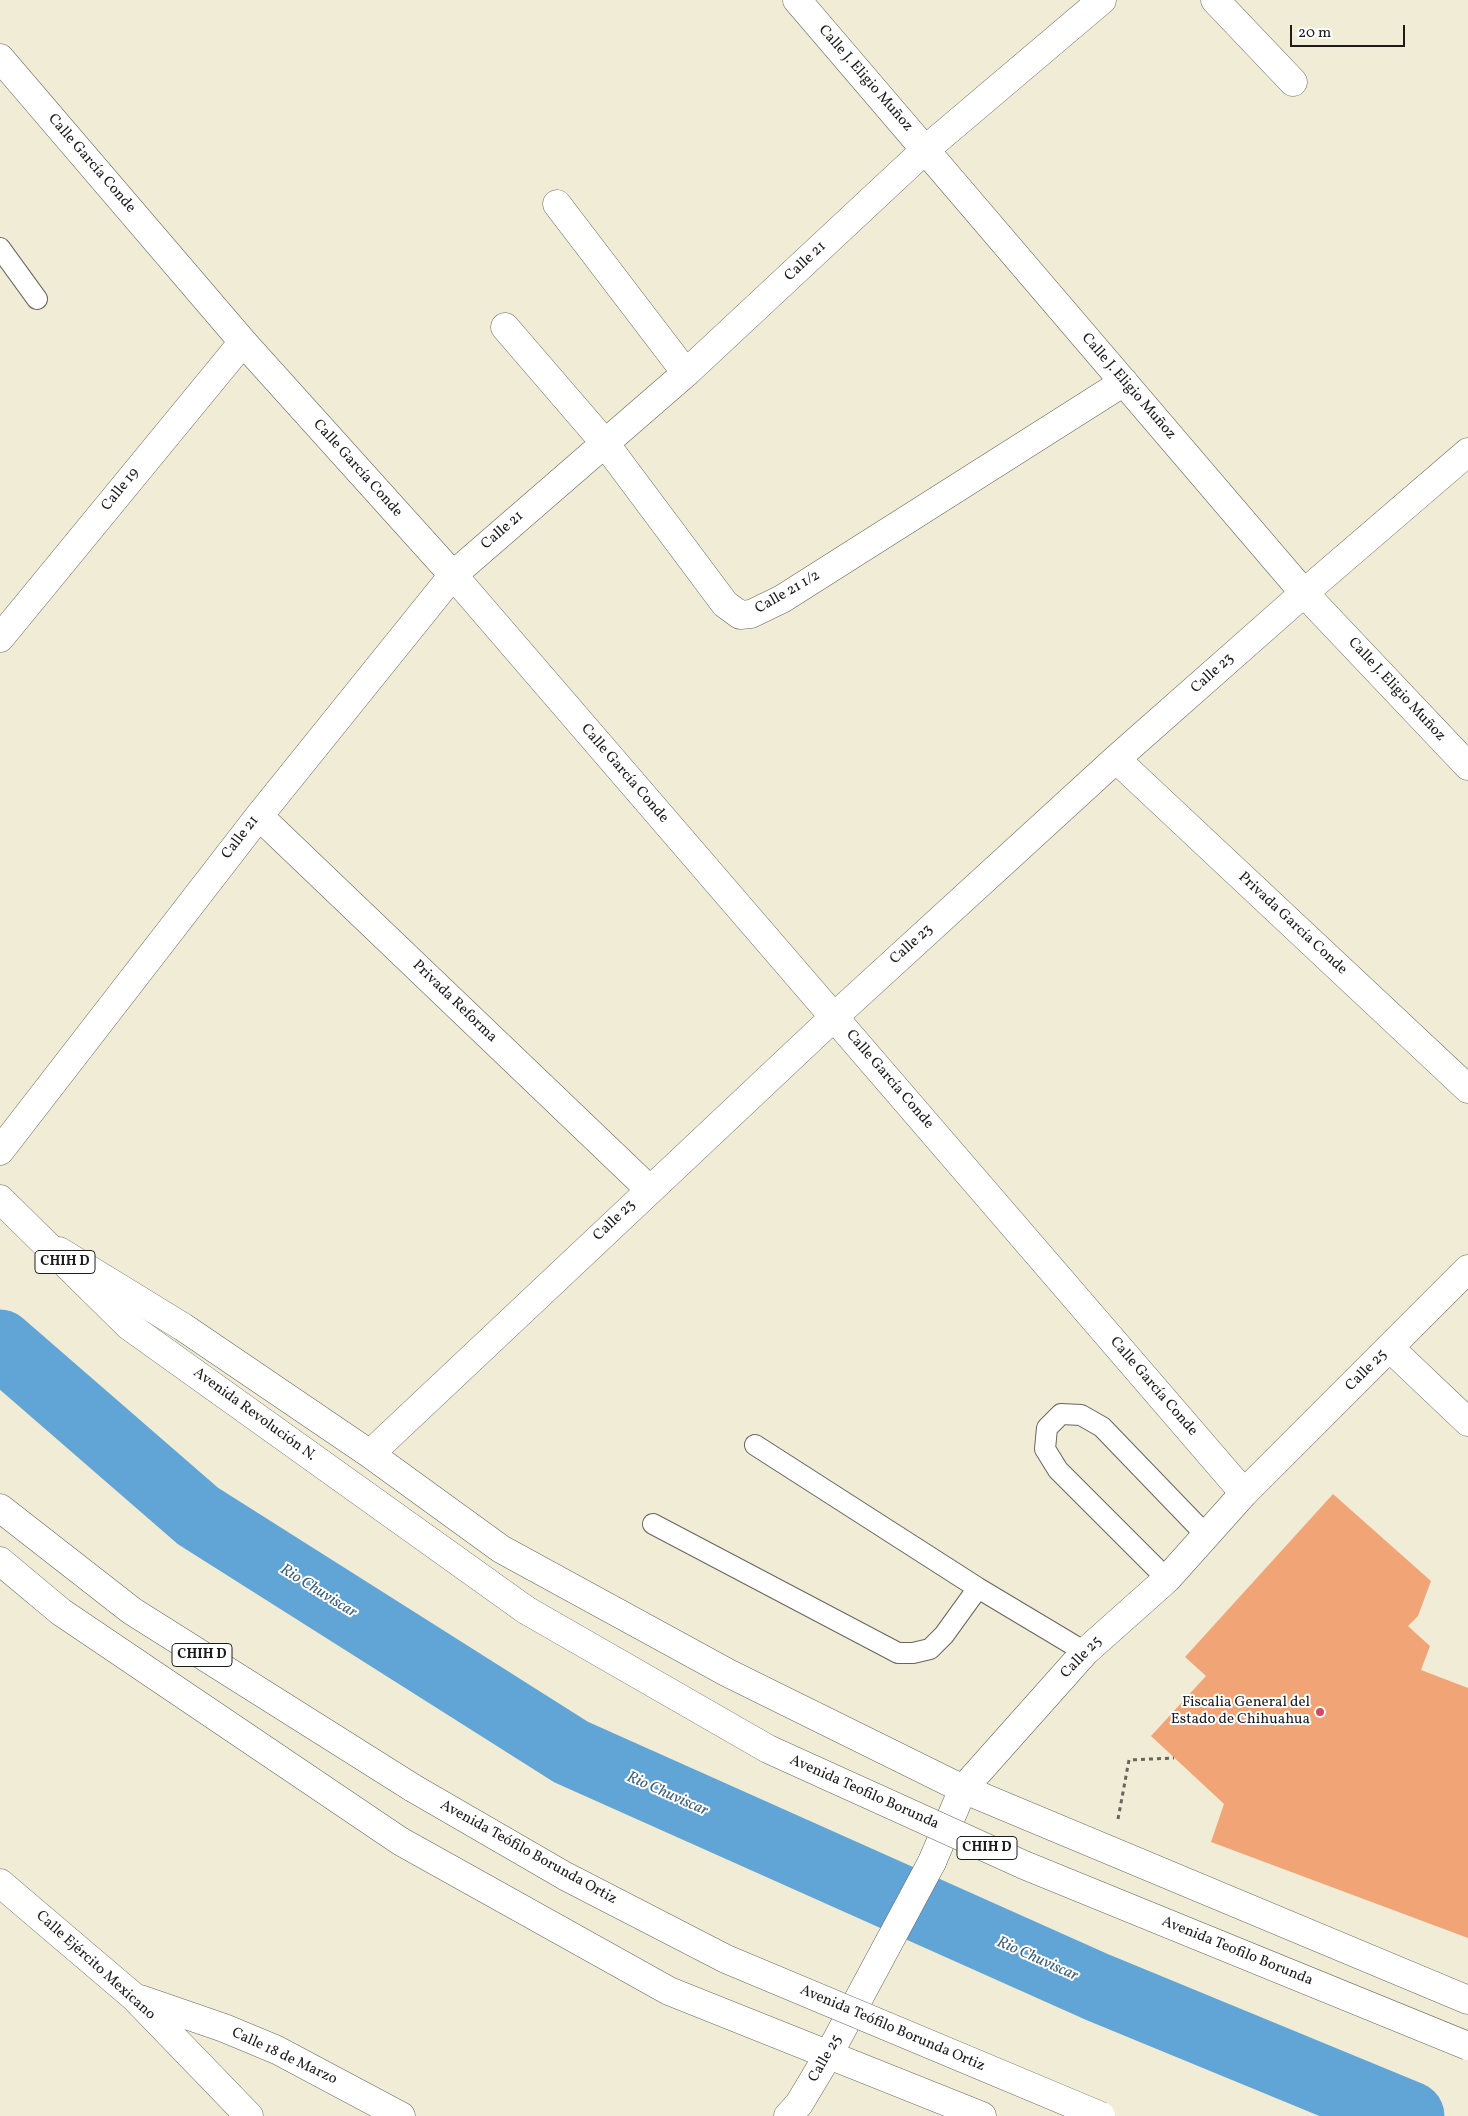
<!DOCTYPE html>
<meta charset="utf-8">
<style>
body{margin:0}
#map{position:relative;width:1468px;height:2116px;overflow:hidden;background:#f1ecd6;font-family:Vollkorn,serif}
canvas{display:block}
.scale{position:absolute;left:1290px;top:25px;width:115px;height:22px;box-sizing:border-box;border:2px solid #1c1c1c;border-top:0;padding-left:6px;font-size:15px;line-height:18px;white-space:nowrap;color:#1c1c1c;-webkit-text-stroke:4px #fff;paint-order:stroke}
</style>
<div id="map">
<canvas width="1468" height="2116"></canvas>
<div class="scale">20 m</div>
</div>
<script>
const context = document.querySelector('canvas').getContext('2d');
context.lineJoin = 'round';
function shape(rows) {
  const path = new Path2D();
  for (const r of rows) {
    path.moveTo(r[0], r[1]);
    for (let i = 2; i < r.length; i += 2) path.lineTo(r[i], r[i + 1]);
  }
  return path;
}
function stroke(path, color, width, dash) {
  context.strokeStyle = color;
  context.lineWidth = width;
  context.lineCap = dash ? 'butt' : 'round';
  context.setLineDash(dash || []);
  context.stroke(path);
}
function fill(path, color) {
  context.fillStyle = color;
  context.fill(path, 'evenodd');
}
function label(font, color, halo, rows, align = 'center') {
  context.font = font + ' Vollkorn,serif';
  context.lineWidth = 4;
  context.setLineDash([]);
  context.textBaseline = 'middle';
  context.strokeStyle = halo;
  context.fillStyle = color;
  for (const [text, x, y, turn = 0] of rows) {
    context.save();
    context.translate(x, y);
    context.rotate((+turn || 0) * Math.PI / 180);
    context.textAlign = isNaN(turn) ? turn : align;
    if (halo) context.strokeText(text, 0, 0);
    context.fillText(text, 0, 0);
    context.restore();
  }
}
stroke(shape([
 [0,1344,198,1516,571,1752,1097,1987,1410,2116]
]), '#61a5d6', 69);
fill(shape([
 [1333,1494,1431,1581,1418,1616,1408,1626,1430,1646,1421,1670,1468,1688,1468,1938,1211,1842,1224,1804,1151,1736,1206,1676,1185,1657]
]), '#f1a577');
const lane = shape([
 [0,248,37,299],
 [755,1445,978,1588,1085,1652],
 [653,1524,898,1653,913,1653,930,1649,944,1635,978,1588],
 [1167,1579,1058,1470,1045,1449,1047,1428,1061,1414,1081,1415,1102,1427,1206,1535]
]);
const street = shape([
 [797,0,1304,593,1468,766],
 [1215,0,1293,82],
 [0,58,243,342,453,575,1244,1493],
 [557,204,686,373],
 [505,327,604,442,725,604,740,615,751,614,782,599,1124,382],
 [0,638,243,342],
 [1116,759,1468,1089],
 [259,816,649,1189],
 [0,1151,259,816,453,575,686,373,925,150,1102,0],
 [59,1251,183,1327,370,1454,501,1549,728,1673,963,1789,1468,2000],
 [1390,1348,1468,1422],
 [370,1454,834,1017,1116,759,1304,593,1468,452],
 [0,1561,61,1612,400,1841,669,1991,982,2116],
 [0,1883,134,1997,249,2116],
 [140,1999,224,2028,277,2050,401,2116],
 [788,2116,799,2104,829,2054,932,1862]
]);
const secondary = shape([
 [932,1862,963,1789,1085,1652,1167,1579,1244,1493,1468,1269]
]);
const primary = shape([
 [0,1199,129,1326,526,1610],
 [0,1508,132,1611,413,1788]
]);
stroke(lane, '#67655d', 22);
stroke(street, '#67655d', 29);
stroke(secondary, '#67655d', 29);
stroke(primary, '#67655d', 29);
stroke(shape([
 [1118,1819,1129,1760,1174,1758]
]), '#67655d', 3, [4, 4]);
stroke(lane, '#fff', 20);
stroke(street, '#fff', 28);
stroke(secondary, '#fff', 28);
stroke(primary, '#fff', 28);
const primaryBridge = shape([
 [526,1610,768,1749,1024,1865,1468,2046],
 [413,1788,565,1876,726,1959,1101,2116]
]);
stroke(primaryBridge, '#67655d', 29, []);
stroke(primaryBridge, '#fff', 28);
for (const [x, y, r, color] of [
 [1320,1712,5,"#d1495b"]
]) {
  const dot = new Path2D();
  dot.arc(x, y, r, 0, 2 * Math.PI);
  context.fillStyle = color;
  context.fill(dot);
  stroke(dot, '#fff', 2);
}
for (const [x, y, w] of [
 [65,1262,60],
 [202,1655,60],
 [987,1848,60]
]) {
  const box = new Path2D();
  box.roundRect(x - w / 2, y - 11.5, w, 23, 4);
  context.fillStyle = '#fff';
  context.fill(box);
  stroke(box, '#1c1c1c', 1);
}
label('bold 14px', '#1c1c1c', null, [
 ["CHIH D",65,1262],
 ["CHIH D",202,1655],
 ["CHIH D",987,1848]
]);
label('15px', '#1c1c1c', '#fff', [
 ["Calle J. Eligio Muñoz",865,79,49],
 ["Calle García Conde",91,164,49],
 ["Calle 21",806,262,-43],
 ["Calle J. Eligio Muñoz",1128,387,49],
 ["Calle García Conde",357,469,48],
 ["Calle 19",121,490,-51],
 ["Calle 21",503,531,-41],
 ["Calle 21 1/2",788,593,-30],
 ["Calle 23",1213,674,-42],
 ["Calle J. Eligio Muñoz",1396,690,47],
 ["Calle García Conde",624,774,49],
 ["Calle 21",241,838,-52],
 ["Privada García Conde",1292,924,43],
 ["Calle 23",912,945,-42],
 ["Privada Reforma",454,1002,44],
 ["Calle García Conde",889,1080,49],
 ["Calle 23",615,1221,-44],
 ["Calle 25",1367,1371,-45],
 ["Calle García Conde",1153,1387,49],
 ["Avenida Revolución N.",254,1415,36],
 ["Calle 25",1082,1658,-46],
 ["Avenida Teofilo Borunda",864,1793,24],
 ["Avenida Teófilo Borunda Ortiz",528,1853,29],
 ["Avenida Teofilo Borunda",1237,1952,22],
 ["Calle Ejército Mexicano",95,1966,42],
 ["Avenida Teófilo Borunda Ortiz",892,2029,23],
 ["Calle 18 de Marzo",284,2057,25],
 ["Calle 25",826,2059,-60]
]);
label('15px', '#1c1c1c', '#fff', [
 ["Fiscalia General del",1310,1703],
 ["Estado de Chihuahua",1310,1720]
], 'right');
label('italic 16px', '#3e6079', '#fff', [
 ["Rio Chuviscar",318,1592,32],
 ["Rio Chuviscar",667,1795,24],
 ["Rio Chuviscar",1037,1960,24]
]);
</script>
